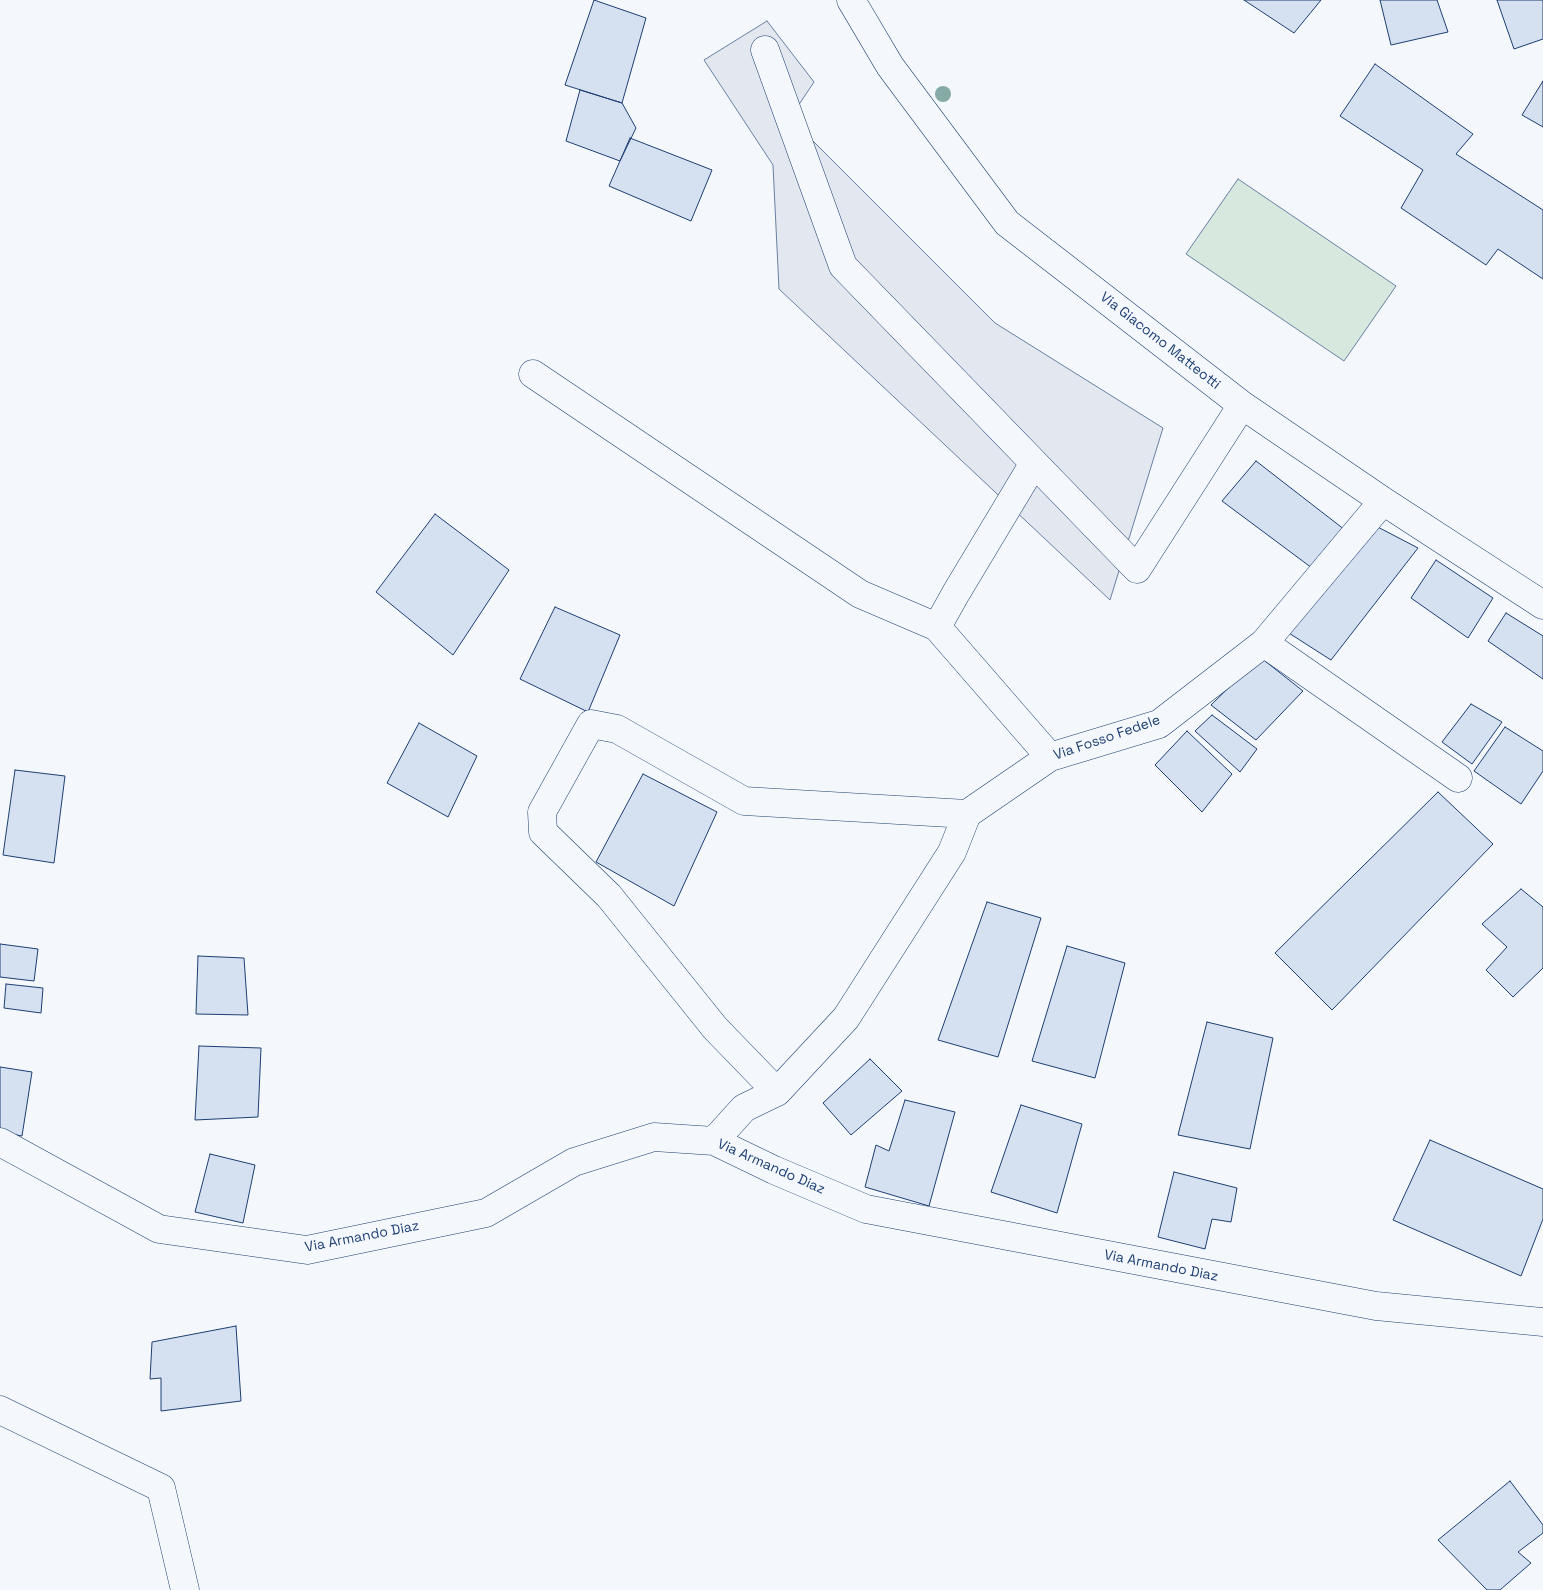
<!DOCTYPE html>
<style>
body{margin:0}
canvas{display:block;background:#f4f7fb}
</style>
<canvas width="1543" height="1590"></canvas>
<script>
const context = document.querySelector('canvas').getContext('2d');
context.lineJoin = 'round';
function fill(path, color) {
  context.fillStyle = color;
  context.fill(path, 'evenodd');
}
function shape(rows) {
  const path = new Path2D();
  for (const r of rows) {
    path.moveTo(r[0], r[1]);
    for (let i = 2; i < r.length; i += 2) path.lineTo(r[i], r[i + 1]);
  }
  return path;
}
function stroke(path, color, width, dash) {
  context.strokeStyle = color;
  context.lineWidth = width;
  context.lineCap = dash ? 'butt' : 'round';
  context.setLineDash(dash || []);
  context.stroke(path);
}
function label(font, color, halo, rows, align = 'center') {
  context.font = font + ' "Space Grotesk",sans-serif';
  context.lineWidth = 4;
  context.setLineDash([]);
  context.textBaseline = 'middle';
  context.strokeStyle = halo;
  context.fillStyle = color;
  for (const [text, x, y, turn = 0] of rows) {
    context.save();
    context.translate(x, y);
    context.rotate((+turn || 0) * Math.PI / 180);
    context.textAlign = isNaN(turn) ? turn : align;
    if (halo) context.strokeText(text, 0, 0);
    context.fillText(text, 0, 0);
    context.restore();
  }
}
const green = shape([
 [1238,179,1396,286,1344,361,1186,254,1238,179]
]);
fill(green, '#d7e8df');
stroke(green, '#687fa3', 1);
const parking = shape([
 [767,21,814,82,790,118,995,323,1163,428,1110,600,779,289,773,165,704,60,767,21]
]);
fill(parking, '#e3e8f0');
stroke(parking, '#687fa3', 1);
const building = shape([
 [594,0,646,18,622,103,565,85,594,0],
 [1244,0,1321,0,1294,33,1244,0],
 [1380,0,1437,0,1448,32,1391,45,1380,0],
 [1497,0,1543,0,1543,39,1514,49,1497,0],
 [1375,64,1473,134,1456,154,1543,210,1543,279,1498,249,1486,265,1401,208,1423,170,1340,116,1375,64],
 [1543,81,1543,127,1522,115,1543,81],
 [580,90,622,103,636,128,620,161,566,141,580,90],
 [630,138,712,170,691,221,609,186,630,138],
 [1256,461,1345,530,1316,571,1222,501,1256,461],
 [435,514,509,570,453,655,376,592,435,514],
 [1372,524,1418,548,1331,660,1281,628,1372,524],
 [1436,560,1493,598,1468,638,1411,598,1436,560],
 [555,607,620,635,588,712,520,679,555,607],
 [1506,613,1543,636,1543,679,1488,641,1506,613],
 [1260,657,1303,691,1256,740,1211,705,1260,657],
 [1471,704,1502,722,1472,764,1442,742,1471,704],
 [1212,715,1257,749,1240,772,1195,731,1212,715],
 [419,723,477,756,448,817,387,783,419,723],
 [1505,727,1543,751,1543,771,1521,804,1474,771,1505,727],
 [1187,731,1232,774,1202,812,1155,765,1187,731],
 [15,770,65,776,54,863,3,855,15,770],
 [643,774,717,812,674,906,596,862,643,774],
 [1438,792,1493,844,1332,1010,1275,953,1438,792],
 [1521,889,1543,907,1543,968,1513,997,1486,970,1507,947,1482,924,1521,889],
 [987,902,1041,918,998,1057,938,1040,987,902],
 [0,944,38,949,34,981,0,977,0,944],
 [1067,946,1125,963,1095,1078,1032,1061,1067,946],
 [198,956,244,958,248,1015,196,1014,198,956],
 [6,984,43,988,41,1013,4,1008,6,984],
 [1207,1022,1273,1038,1250,1149,1178,1135,1207,1022],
 [199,1046,261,1048,258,1117,195,1120,199,1046],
 [870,1059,902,1091,851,1135,823,1103,870,1059],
 [0,1067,32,1072,22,1136,0,1132,0,1067],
 [905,1100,955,1112,929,1206,865,1187,876,1145,889,1151,905,1100],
 [1021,1105,1082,1124,1057,1213,991,1192,1021,1105],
 [1430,1140,1543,1189,1543,1219,1521,1276,1393,1220,1430,1140],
 [210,1154,255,1165,243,1223,195,1212,210,1154],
 [1174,1172,1237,1188,1231,1222,1212,1219,1205,1249,1158,1237,1174,1172],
 [236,1326,241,1401,161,1411,161,1378,150,1379,152,1342,236,1326],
 [1510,1481,1543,1525,1543,1533,1518,1552,1531,1563,1500,1590,1487,1590,1438,1540,1510,1481]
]);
fill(building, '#d5e0f0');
stroke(building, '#1d3f73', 1);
const minor = shape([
 [851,0,890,66,1007,223,1242,405,1383,501,1543,605],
 [765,50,843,266,1137,569,1242,405],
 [533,374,860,594,937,627,1050,757],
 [937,627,956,593,1034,463],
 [1264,643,1458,778],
 [777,1092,715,1028,609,896,543,832,542,812,591,724,617,729,744,801,967,814],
 [714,1141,744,1108,777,1092,846,1018,952,852,967,814,1050,757,1159,724,1264,643,1383,501],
 [0,1142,159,1229,307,1250,486,1213,574,1162,654,1137,714,1141,774,1170,866,1209,1376,1306,1543,1322],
 [0,1410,161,1488,185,1590]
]);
stroke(minor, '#1d3f73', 29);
stroke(minor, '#f4f7fb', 28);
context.fillStyle = '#86aba6';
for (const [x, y] of [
 [943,94]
]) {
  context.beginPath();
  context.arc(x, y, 8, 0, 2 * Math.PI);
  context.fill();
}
label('14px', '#1d3f73', '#f4f7fb', [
 ["Via Giacomo Matteotti",1160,341,38],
 ["Via Fosso Fedele",1107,738,-19],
 ["Via Armando Diaz",771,1167,24],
 ["Via Armando Diaz",362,1237,-11],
 ["Via Armando Diaz",1161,1266,11]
]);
</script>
